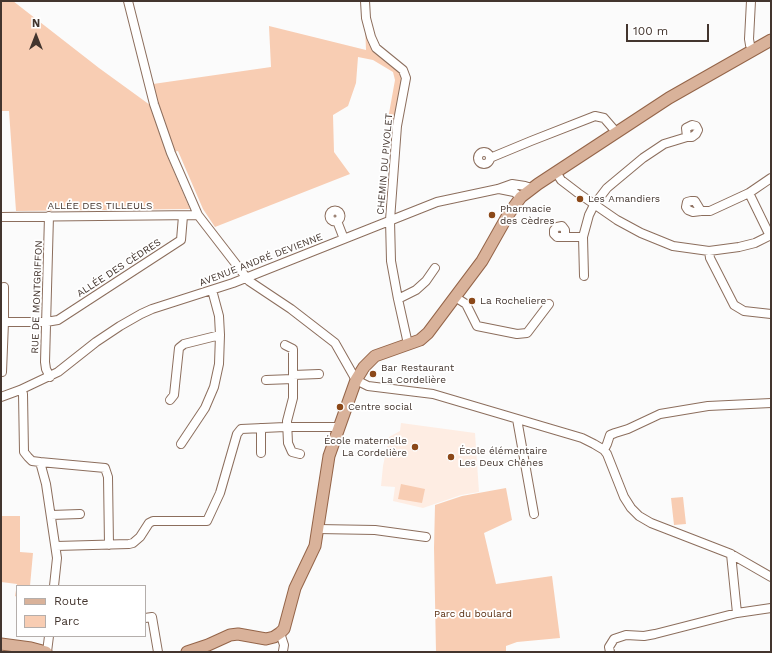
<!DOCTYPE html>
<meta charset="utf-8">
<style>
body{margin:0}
#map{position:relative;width:772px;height:653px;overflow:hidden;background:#fbfbfb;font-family:"Work Sans",sans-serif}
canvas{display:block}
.frame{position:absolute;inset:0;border:2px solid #43352e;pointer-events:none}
.legend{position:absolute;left:16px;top:585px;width:130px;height:52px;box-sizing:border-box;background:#fff;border:1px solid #b4aeab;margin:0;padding:5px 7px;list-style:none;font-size:12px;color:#43352e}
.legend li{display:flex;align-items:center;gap:8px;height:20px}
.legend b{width:20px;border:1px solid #b4aeab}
.north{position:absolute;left:16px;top:16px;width:40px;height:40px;-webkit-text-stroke:3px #fff;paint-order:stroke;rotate:0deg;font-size:11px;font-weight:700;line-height:16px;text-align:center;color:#43352e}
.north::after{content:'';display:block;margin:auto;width:14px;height:18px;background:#43352e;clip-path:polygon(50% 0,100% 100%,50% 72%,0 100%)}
.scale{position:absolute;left:626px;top:24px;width:83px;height:18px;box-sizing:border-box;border:2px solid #43352e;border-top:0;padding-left:5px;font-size:12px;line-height:14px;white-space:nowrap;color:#43352e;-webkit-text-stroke:3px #fff;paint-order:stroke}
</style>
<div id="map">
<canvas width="772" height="653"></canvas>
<div class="frame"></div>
<ul class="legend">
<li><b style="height:5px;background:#d9b29a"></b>Route</li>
<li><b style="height:11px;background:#f8cdb3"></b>Parc</li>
</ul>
<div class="north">N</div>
<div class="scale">100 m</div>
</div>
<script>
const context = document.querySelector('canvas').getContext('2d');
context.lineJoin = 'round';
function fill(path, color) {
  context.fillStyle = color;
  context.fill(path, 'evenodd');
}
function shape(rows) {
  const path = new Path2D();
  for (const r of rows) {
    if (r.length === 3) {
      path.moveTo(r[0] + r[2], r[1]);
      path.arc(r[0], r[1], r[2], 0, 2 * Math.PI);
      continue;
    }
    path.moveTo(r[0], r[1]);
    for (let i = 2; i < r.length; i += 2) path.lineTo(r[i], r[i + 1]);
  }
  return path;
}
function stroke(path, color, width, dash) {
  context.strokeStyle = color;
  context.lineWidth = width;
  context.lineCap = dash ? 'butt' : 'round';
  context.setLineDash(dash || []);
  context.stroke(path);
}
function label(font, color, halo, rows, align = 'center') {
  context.font = font + ' "Work Sans",sans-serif';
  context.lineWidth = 3.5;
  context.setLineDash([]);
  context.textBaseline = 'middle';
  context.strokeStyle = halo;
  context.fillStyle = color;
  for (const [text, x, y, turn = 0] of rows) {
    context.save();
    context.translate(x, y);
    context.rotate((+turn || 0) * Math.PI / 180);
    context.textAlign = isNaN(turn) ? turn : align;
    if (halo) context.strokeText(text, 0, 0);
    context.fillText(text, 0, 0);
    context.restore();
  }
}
fill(shape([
 [401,423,475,433,479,492,461,495,423,508,393,501,395,487,381,486,383,466,389,437,400,431]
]), '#feede3');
fill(shape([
 [1,1,13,1,99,68,150,105,169,160,190,209,16,211,9,111,1,111],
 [365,24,376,48,403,70,397,126,388,119,395,80,393,72,373,60,358,57,356,83,348,106,333,115,334,152,350,174,215,227,203,209,178,151,171,153,153,84,271,67,269,26,366,50],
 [401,484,425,489,422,503,398,499],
 [506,488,512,520,484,533,496,584,552,576,560,638,517,642,506,646,506,652,436,652,434,548,435,505,462,496],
 [683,497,686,524,674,525,671,498],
 [1,516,20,516,20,552,33,553,30,586,17,586,17,597,15,596,17,584,1,582]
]), '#f8cdb3');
const minor = shape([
 [128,1,154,104,171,153,198,215,249,281,291,309,335,343,356,380,368,386,433,394,582,438,594,444,604,450,607,454,624,497,631,508,639,516,651,523,731,554,771,577],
 [365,1,366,18,371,37,376,48,403,70,406,78,397,126,390,220,391,261,398,299,408,344],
 [751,1,749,39,750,45,754,50],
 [484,158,6],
 [490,158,531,141,595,116,604,118,617,133],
 [556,172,561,180,578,193,617,220,641,233,673,246,709,251,739,247,755,243,771,235],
 [499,189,514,192,521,197],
 [749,193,771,178],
 [335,216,5.5],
 [701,211,695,201,691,201,687,202,686,207,688,210,693,212,701,211,710,211,749,193,770,236],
 [49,216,45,362,46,369,50,377],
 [1,217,198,215],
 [337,221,344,239],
 [565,237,565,230,562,226,557,227,554,230,554,234,557,237,583,237],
 [709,251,710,258,734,305,744,311,771,314],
 [584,276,583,237,589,215,594,205,607,188,643,158,664,144,687,137,692,137,696,134,698,130,696,126,692,125,686,128,687,137],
 [455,297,466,304,477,326,517,334,527,333,549,304],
 [398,299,416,290,426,281,435,268],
 [4,322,46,322,58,320,181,240,183,216],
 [285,345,293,349,293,398,287,421,288,443,292,452,300,454],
 [2,372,4,322,4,287],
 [293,375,319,374],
 [266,380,293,379],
 [20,390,23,394,24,452,28,457,32,461,40,462,46,484,57,558,54,586],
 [1,397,20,390,58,372,96,342,120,326,141,314,152,309,233,283,437,202,498,189,512,184,525,186,531,188],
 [170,400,174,395,179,348,184,344,220,335],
 [517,419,534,514],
 [181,444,205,408,214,387,219,364,220,335,219,316,212,290],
 [604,450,607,444,610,435,615,433,628,429,660,414,708,406,771,403],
 [261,453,261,428],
 [40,462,105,468,108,477,109,545],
 [51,515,80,514],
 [318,529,375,530,426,537],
 [56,546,129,544,133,543,140,537,149,523,153,521,207,521,220,493,237,434,241,429,285,427,338,427],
 [731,554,737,613],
 [145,618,152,617,158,652],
 [280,633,284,645,283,651],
 [47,652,49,636],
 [610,652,609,647,614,639,626,635,644,636,655,634,737,613,771,608]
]);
const major = shape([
 [1,644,31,648,46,652],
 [187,652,208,645,230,635,238,634,266,639,274,637,280,633,284,629,295,588,315,546,329,456,356,380,364,367,375,356,420,340,428,333,482,261,508,215,521,197,538,184,669,98,771,40]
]);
stroke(minor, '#8c6e5d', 10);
stroke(major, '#946448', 13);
stroke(minor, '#fff', 8);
stroke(major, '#d9b29a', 11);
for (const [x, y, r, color] of [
 [580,199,4,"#8b4818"],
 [492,215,4,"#8b4818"],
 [472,301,4,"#8b4818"],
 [373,374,4,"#8b4818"],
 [340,407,4,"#8b4818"],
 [415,447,4,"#8b4818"],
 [451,457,4,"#8b4818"]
]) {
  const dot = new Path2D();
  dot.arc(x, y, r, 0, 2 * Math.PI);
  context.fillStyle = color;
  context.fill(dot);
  stroke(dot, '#fff', 1.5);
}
label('10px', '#43352e', '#fff', [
 ["CHEMIN DU PIVOLET",385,164,-85],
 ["ALLÉE DES TILLEULS",100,206],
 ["AVENUE ANDRÉ DEVIENNE",261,260,-21],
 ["ALLÉE DES CÈDRES",119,268,-33],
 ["RUE DE MONTGRIFFON",37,297,-88]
]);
label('10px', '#43352e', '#fff', [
 ["Les Amandiers",588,199],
 ["Pharmacie",500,209],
 ["des Cèdres",500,221],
 ["La Rocheliere",480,301],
 ["Bar Restaurant",381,368],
 ["La Cordelière",381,380],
 ["Centre social",348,407],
 ["École maternelle",407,441,"right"],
 ["La Cordelière",407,453,"right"],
 ["École élémentaire",459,451],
 ["Les Deux Chênes",459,463]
], 'left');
label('10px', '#5a2e10', '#fff', [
 ["Parc du boulard",473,614]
]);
</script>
